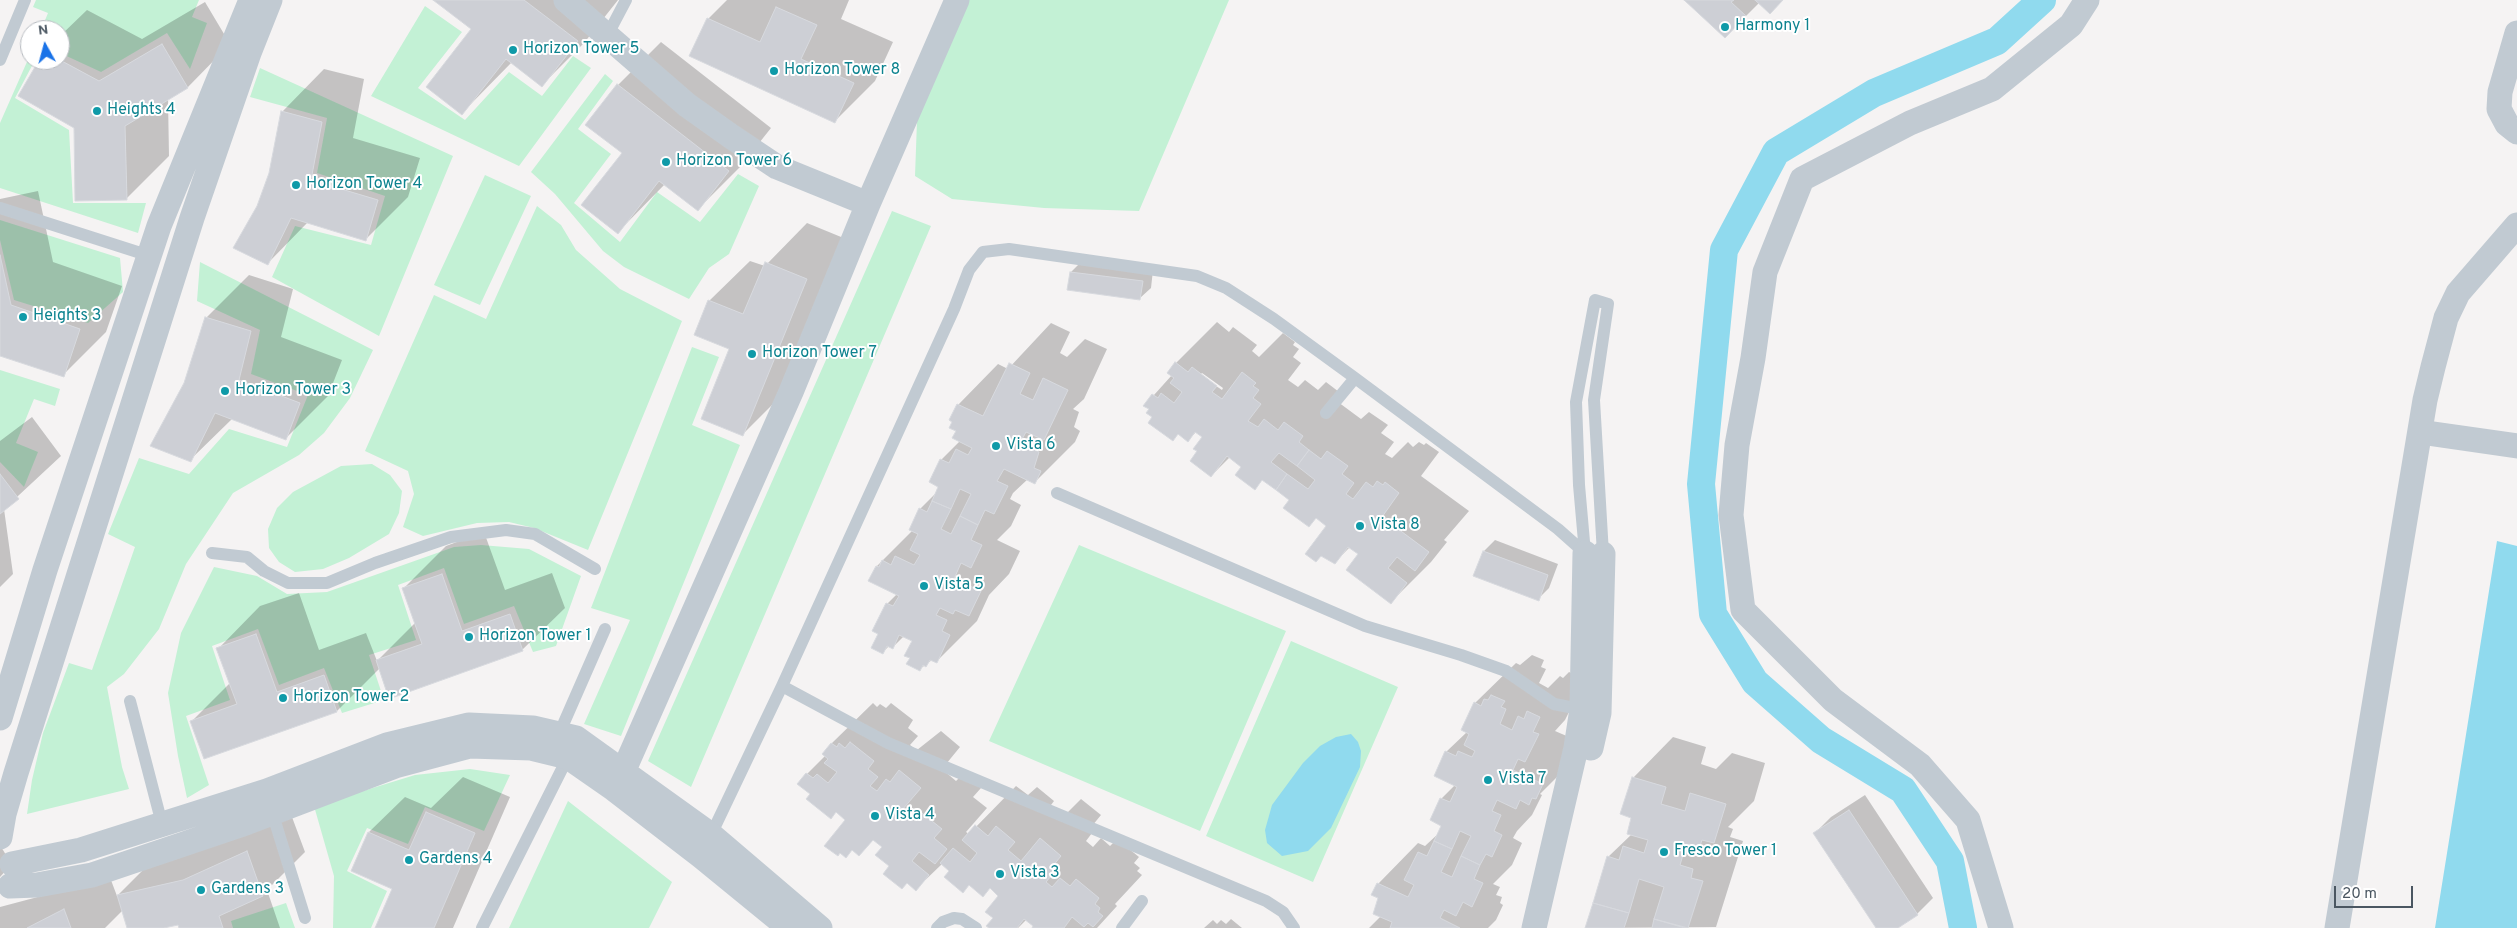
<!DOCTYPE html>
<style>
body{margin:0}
#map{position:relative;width:2517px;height:928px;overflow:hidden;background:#f5f3f3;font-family:Overpass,sans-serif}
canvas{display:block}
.north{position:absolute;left:20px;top:20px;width:50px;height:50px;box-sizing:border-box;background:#fff;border:1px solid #b7bbc0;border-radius:50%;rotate:353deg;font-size:14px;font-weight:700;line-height:20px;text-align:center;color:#4a5661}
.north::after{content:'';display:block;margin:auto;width:18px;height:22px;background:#1a73e8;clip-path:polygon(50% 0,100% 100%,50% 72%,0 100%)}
.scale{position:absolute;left:2334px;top:886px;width:79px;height:22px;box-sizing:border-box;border:2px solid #4a5661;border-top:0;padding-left:6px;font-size:15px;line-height:18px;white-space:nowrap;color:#4a5661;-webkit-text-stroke:4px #fff;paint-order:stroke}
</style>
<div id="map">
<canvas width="2517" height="928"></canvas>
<div class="north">N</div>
<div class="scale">20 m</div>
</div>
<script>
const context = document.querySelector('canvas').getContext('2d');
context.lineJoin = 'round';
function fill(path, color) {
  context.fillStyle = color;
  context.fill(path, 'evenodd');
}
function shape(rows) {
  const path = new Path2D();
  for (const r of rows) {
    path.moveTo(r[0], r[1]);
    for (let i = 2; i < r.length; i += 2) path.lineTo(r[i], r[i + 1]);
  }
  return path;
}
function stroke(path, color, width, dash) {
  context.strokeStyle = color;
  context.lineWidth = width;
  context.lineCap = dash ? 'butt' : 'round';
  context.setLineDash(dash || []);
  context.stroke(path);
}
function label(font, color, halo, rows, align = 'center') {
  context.font = font + ' Overpass,sans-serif';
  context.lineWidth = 4;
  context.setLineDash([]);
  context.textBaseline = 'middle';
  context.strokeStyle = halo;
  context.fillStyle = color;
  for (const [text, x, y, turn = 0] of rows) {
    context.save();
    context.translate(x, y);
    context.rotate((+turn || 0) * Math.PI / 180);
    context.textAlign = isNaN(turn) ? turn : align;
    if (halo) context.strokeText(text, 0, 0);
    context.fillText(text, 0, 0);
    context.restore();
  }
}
fill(shape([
 [36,0,199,0,192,17,207,23,190,69,167,33,101,72,60,53,60,30,41,30,48,13,33,7],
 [967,0,1229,0,1139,211,1044,208,952,199,915,176,917,121],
 [425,6,462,32,418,88,465,120,509,72,542,96,573,56,591,68,519,166,371,96],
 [30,55,30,60,35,60,15,98,69,130,73,203,146,203,138,233,0,188,0,123],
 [260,68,453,156,379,336,272,277,295,226,371,245,385,196,317,173,327,118,250,97],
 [605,74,613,81,578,129,611,154,614,150,574,203,620,242,657,192,700,222,738,174,759,186,729,254,709,268,689,299,624,267,603,251,555,194,531,172],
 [485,175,531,196,480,305,434,285],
 [537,206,561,225,576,250,620,289,682,321,588,550,534,528,509,522,477,523,423,536,403,527,414,494,408,471,365,451,434,295,486,319],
 [892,211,931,226,691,787,648,761],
 [0,220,120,258,123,292,88,323,14,300,0,240],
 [200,262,373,350,350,398,324,433,299,455,233,493,186,564,159,629,124,674,107,687,122,767,129,789,27,814,32,780,43,733,69,663,92,670,135,547,108,534,139,458,189,474,229,429,287,447,308,395,251,374,260,330,197,301],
 [692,347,719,357,692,425,740,445,621,736,584,724,630,620,591,608],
 [0,370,60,389,55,406,34,399,16,443,38,452,24,487,0,462],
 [372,464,390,475,402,491,399,513,389,534,349,558,323,569,295,572,279,562,269,548,268,529,277,508,293,492,341,466],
 [481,545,529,549,581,576,556,646,533,652,514,606,464,624,444,568,398,585,416,640,369,655,384,700,342,713,324,668,279,685,258,629,212,646,230,700,186,716,209,785,187,798,178,756,168,693,181,633,214,567,257,576,287,594,327,592,454,547],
 [1079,545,1286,631,1200,831,989,741],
 [1291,641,1398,687,1313,882,1206,836],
 [470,769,510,775,484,831,425,807,408,844,367,828,347,871,387,891,371,928,333,928,334,876,314,806,415,775],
 [568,801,672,882,649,928,509,928],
 [286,903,295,928,233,928,231,921]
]), '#c3f1d5');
fill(shape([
 [2497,541,2517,546,2517,928,2435,928],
 [1351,734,1358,742,1361,751,1360,767,1331,828,1308,851,1282,856,1267,843,1265,830,1272,805,1303,763,1320,746,1336,737]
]), '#90daee');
fill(shape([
 [435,0,618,0,584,43,542,85,512,62,462,113,473,29],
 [727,0,849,0,841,19,893,42,875,81,835,121,708,19],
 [1686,0,1782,0,1760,2,1725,37],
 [205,2,230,44,188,87,168,99,169,156,126,199,75,127,40,60,60,60,60,36,87,10,142,39],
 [661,42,771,128,740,167,698,209,665,184,618,232,623,153,587,124,618,85],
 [324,69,364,79,353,138,420,158,408,197,366,239,308,222,268,263,258,207,270,173,282,112],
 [38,191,53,262,122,286,106,332,63,375,0,355,0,199],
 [807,223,846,239,783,394,743,434,731,348,709,301,750,261,765,266],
 [1082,261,1153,270,1151,288,1140,298,1071,272],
 [249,275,293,289,281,337,342,360,328,396,285,439,232,419,190,460,185,384,206,318],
 [1217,322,1229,332,1233,327,1257,345,1252,351,1259,357,1283,333,1295,342,1293,345,1299,349,1293,357,1301,363,1288,380,1298,387,1305,380,1318,390,1326,382,1343,395,1338,402,1361,419,1369,412,1388,425,1381,433,1394,442,1385,454,1392,458,1408,442,1413,447,1419,442,1424,445,1426,443,1439,452,1421,476,1469,511,1444,540,1447,542,1431,562,1391,602,1360,554,1350,547,1335,562,1328,526,1317,517,1309,525,1291,500,1263,479,1255,488,1243,466,1230,457,1211,476,1198,451,1203,437,1197,431,1188,440,1179,433,1172,440,1154,417,1151,409,1145,405,1172,375,1169,373,1176,363],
 [1202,373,1223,388,1222,390,1200,375],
 [1051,323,1070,332,1060,353,1067,357,1085,339,1107,349,1084,399,1073,409,1079,412,1074,427,1080,431,1075,442,1035,482,1028,479,1013,493,1010,499,1021,505,1011,526,997,540,1020,551,1009,574,989,595,977,621,936,662,932,660,920,669,913,641,904,636,892,648,889,646,883,652,880,633,887,604,897,594,877,566,913,530,920,509,937,492,940,486,931,482,941,460,960,441,958,430,958,405,998,364,1008,369],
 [32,417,61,456,4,509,13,574,0,587,0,441],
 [484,532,505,590,552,573,565,608,522,650,380,668,337,711,205,758,192,721,230,683,218,649,260,606,299,593,319,650,366,633,377,661,416,622,404,588,446,546],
 [1495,540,1558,564,1549,588,1538,599,1475,576,1484,551],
 [1532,655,1544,660,1541,667,1546,669,1539,683,1548,688,1560,676,1563,678,1569,672,1579,677,1578,694,1565,720,1555,731,1583,743,1576,758,1540,794,1542,795,1532,815,1517,831,1513,838,1522,843,1512,865,1493,884,1500,887,1496,895,1502,897,1500,903,1503,905,1496,920,1488,928,1369,928,1381,916,1378,884,1418,843,1425,846,1439,833,1443,825,1432,820,1442,798,1455,785,1446,752,1467,732,1475,703,1516,663,1520,665],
 [873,703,877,707,880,704,886,708,891,703,913,720,908,728,918,736,910,745,917,750,941,731,960,747,942,769,956,781,963,774,981,788,973,797,987,808,966,832,969,834,1016,786,1028,795,1037,787,1054,801,1048,809,1060,820,1081,799,1101,815,1092,826,1095,829,1086,841,1093,847,1101,838,1110,846,1117,839,1139,857,1134,863,1140,868,1137,871,1142,875,1115,904,1117,906,1097,928,1033,928,1035,926,1027,919,1018,928,991,928,1000,896,991,887,951,871,942,864,916,889,891,866,883,847,874,839,859,855,847,819,811,794,807,774,826,755,824,754,832,743],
 [1673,737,1706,747,1701,764,1716,769,1732,753,1765,763,1754,801,1728,827,1733,829,1730,837,1743,841,1716,927,1587,928,1608,857,1632,834,1633,778],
 [463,777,510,797,453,928,376,928,394,888,369,832,405,797,431,808],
 [1865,795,1933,898,1917,914,1896,928,1877,928,1815,833,1831,817],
 [289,809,305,852,267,890,280,928,180,928,179,923,159,928,128,928,123,910,105,928,0,928,0,907,64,890,106,867,117,896,160,853],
 [0,845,9,860,8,868,0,877],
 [1231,919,1242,928,1204,928,1213,920,1217,924,1221,920,1226,924]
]), '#0003');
stroke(shape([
 [1963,928,1950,861,1903,790,1821,740,1755,682,1713,614,1701,484,1724,250,1776,152,1874,93,1997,41,2042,0]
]), '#90daee', 28);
const building = shape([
 [433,0,524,0,578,41,542,87,506,59,462,115,426,87,471,29,433,0],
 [1684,0,1734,0,1731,2,1746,16,1725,38,1684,0],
 [1755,0,1783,0,1770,14,1755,0],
 [776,7,817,25,801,59,854,83,835,123,689,56,707,18,760,42,776,7],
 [162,44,188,88,125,126,127,200,75,201,74,128,18,96,39,60,60,60,99,81,162,44],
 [617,84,729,171,698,211,659,181,618,234,581,205,622,153,585,125,617,84],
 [281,111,322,122,311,180,378,200,366,241,291,218,268,265,233,248,257,206,269,173,281,111],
 [0,255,11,305,80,329,64,377,0,356,0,255],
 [765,262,807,279,743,436,701,419,729,349,694,335,708,300,743,314,765,262],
 [1070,272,1143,281,1140,300,1067,290,1070,272],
 [205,317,251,331,239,380,300,403,286,440,215,413,191,462,150,446,184,383,205,317],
 [1175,362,1188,372,1192,367,1217,386,1212,392,1222,399,1242,372,1256,383,1253,386,1259,390,1253,398,1261,404,1248,421,1258,427,1264,419,1278,430,1284,422,1303,436,1299,442,1309,450,1297,466,1279,453,1271,462,1287,474,1276,490,1262,480,1255,490,1235,475,1241,467,1227,456,1211,477,1190,461,1197,451,1193,449,1202,437,1195,432,1188,442,1178,434,1173,441,1148,423,1152,417,1146,413,1149,409,1143,406,1152,394,1158,398,1161,393,1174,403,1182,392,1170,383,1174,378,1167,373,1175,362],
 [1009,363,1030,373,1020,394,1033,400,1043,378,1068,390,1044,440,1026,432,1020,443,1039,452,1034,468,1041,471,1035,484,1004,469,997,481,1008,486,994,514,985,510,978,525,960,516,971,494,960,489,951,509,932,501,938,487,929,482,940,459,949,463,956,449,968,455,972,448,952,438,956,431,949,428,952,422,949,420,957,404,983,416,1009,363],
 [1309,450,1321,459,1327,451,1348,466,1342,474,1354,483,1346,494,1353,499,1366,482,1373,487,1377,481,1383,485,1385,482,1399,493,1382,517,1429,552,1415,571,1397,557,1388,568,1407,583,1391,604,1346,570,1358,554,1348,547,1335,564,1321,556,1316,562,1305,554,1326,526,1316,518,1309,527,1283,508,1289,500,1276,490,1287,474,1308,489,1315,480,1297,466,1309,450],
 [0,474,19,499,0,514,0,474],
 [932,501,951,509,941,529,951,534,960,516,978,525,971,540,982,545,971,568,961,563,954,579,981,591,969,616,955,610,953,614,940,608,936,615,947,620,942,631,950,635,937,663,930,660,926,667,923,665,920,671,906,664,910,658,904,656,912,641,899,635,893,649,887,646,883,654,871,648,878,634,872,631,886,603,893,606,899,596,868,581,876,566,879,567,882,560,891,565,895,556,914,565,920,555,910,550,918,534,909,530,919,508,927,512,932,501],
 [1483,551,1548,575,1539,601,1473,576,1483,551],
 [442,574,462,631,510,614,523,651,389,699,376,660,422,644,402,588,442,574],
 [256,634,277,692,324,675,337,712,204,759,190,721,237,704,216,648,256,634],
 [1491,695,1505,701,1501,707,1506,709,1500,724,1512,730,1518,716,1524,719,1527,711,1540,717,1533,732,1539,734,1525,762,1518,759,1513,770,1543,784,1536,799,1532,798,1529,805,1520,800,1516,809,1497,800,1492,811,1501,815,1494,831,1502,835,1492,857,1486,854,1480,865,1461,856,1471,836,1460,831,1452,849,1434,841,1441,826,1430,820,1440,798,1450,802,1457,787,1434,776,1445,751,1456,756,1458,751,1472,757,1475,751,1464,745,1469,734,1461,730,1474,702,1481,706,1484,699,1488,700,1491,695],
 [850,742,874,761,868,769,878,777,870,786,877,791,886,779,890,782,899,770,921,788,902,810,916,821,922,813,942,829,934,838,947,849,935,864,919,852,912,861,929,875,916,891,907,883,902,889,883,874,889,866,875,855,882,847,873,840,859,856,852,850,846,858,840,853,838,856,824,846,845,820,836,812,831,819,806,799,810,794,797,784,806,773,813,778,817,774,828,783,837,772,824,763,828,759,822,754,831,743,837,747,839,743,845,748,850,742],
 [1632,777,1666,787,1661,804,1685,811,1690,793,1726,804,1714,843,1702,840,1698,852,1685,848,1680,865,1693,869,1691,878,1703,881,1688,928,1654,919,1664,887,1639,879,1629,913,1593,903,1607,856,1619,860,1623,846,1644,853,1648,840,1627,834,1631,818,1620,814,1632,777],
 [1849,810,1918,915,1898,928,1876,928,1813,833,1849,810],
 [426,812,475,833,434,928,375,928,392,889,351,871,368,832,409,850,426,812],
 [975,825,988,836,996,826,1015,842,1008,850,1021,861,1040,838,1061,856,1052,867,1056,870,1046,882,1052,887,1060,878,1070,886,1076,879,1099,898,1095,904,1100,908,1098,912,1103,916,1093,927,1088,923,1084,927,1072,917,1064,928,1032,928,1033,926,1024,919,1017,928,989,928,986,926,993,918,985,912,998,896,990,888,983,897,969,885,963,893,944,877,949,871,940,863,953,848,970,862,977,853,962,840,975,825],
 [1434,841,1452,849,1441,872,1452,877,1461,856,1480,865,1474,879,1483,883,1472,907,1463,902,1456,916,1444,910,1440,918,1460,928,1390,928,1392,922,1373,914,1378,898,1371,895,1377,883,1408,897,1414,885,1404,880,1418,852,1427,856,1434,841],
 [247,851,263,896,219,916,223,928,179,928,178,925,164,928,127,928,117,895,183,880,247,851],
 [1593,903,1629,913,1624,928,1585,928,1593,903],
 [64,909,71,928,27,928,64,909],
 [1654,919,1685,928,1652,928,1654,919]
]);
fill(building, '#cdcfd5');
stroke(building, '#d7d9de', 1);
stroke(shape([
 [607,36,626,0],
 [0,60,25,0],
 [0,208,150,256],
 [1326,413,1355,378],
 [1057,493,1365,626,1461,655,1506,671,1554,704,1585,710],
 [212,553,247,557,264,571,288,583,327,583,375,563,451,537,506,530,535,534,595,569],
 [782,686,888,743,1266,901,1283,912,1294,928],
 [130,701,162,824],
 [559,734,605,629],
 [272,812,305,918],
 [711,835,782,686,954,309,969,270,983,252,1009,249,1197,276,1226,288,1274,319,1355,378,1558,529,1585,553,1603,554,1594,400,1608,304,1595,300,1576,402,1579,485,1585,553],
 [482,928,568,757],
 [937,928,943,922,954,918,962,919,976,928],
 [1122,928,1142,901]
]), '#c1cad2', 12);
stroke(shape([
 [566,0,687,105,732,137,777,167,868,204],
 [2517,33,2500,92,2499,109,2507,124,2517,132],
 [2420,432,2517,446],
 [0,718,45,570,159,226,251,0],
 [1591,748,1599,713,1603,554],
 [623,772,791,392,868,204,957,0],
 [0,837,4,814,16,773,192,218,249,53,270,0],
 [12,864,81,850,267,791,387,745,469,725,533,728,576,738,711,835,820,928],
 [10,886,37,885,92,875,240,825,395,766,470,746,531,748,568,757,614,789,701,856,789,928],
 [1534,928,1576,748,1582,709,1585,553],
 [2001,928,1968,820,1920,765,1833,700,1743,610,1731,515,1737,445,1753,358,1765,272,1802,179,1910,123,1992,89,2071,25,2087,0],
 [2337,928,2425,400,2433,367,2446,318,2458,293,2517,225]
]), '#c1cad2', 25);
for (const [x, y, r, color] of [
 [1725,27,5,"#0f9aa8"],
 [513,50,5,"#0f9aa8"],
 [774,71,5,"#0f9aa8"],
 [97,111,5,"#0f9aa8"],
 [666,162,5,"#0f9aa8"],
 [296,185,5,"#0f9aa8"],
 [23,317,5,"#0f9aa8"],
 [752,354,5,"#0f9aa8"],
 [225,391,5,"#0f9aa8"],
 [996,446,5,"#0f9aa8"],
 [1360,526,5,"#0f9aa8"],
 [924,586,5,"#0f9aa8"],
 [469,637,5,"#0f9aa8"],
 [283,698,5,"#0f9aa8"],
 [1488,780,5,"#0f9aa8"],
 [875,816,5,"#0f9aa8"],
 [1664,852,5,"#0f9aa8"],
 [409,860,5,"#0f9aa8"],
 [1000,874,5,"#0f9aa8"],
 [201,890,5,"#0f9aa8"]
]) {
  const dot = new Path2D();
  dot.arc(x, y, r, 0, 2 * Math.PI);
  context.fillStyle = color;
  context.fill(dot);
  stroke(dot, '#fff', 2);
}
label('16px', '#0d838f', '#fff', [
 ["Harmony 1",1735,27],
 ["Horizon Tower 5",523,50],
 ["Horizon Tower 8",784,71],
 ["Heights 4",107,111],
 ["Horizon Tower 6",676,162],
 ["Horizon Tower 4",306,185],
 ["Heights 3",33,317],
 ["Horizon Tower 7",762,354],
 ["Horizon Tower 3",235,391],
 ["Vista 6",1006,446],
 ["Vista 8",1370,526],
 ["Vista 5",934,586],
 ["Horizon Tower 1",479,637],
 ["Horizon Tower 2",293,698],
 ["Vista 7",1498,780],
 ["Vista 4",885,816],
 ["Fresco Tower 1",1674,852],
 ["Gardens 4",419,860],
 ["Vista 3",1010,874],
 ["Gardens 3",211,890]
], 'left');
</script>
